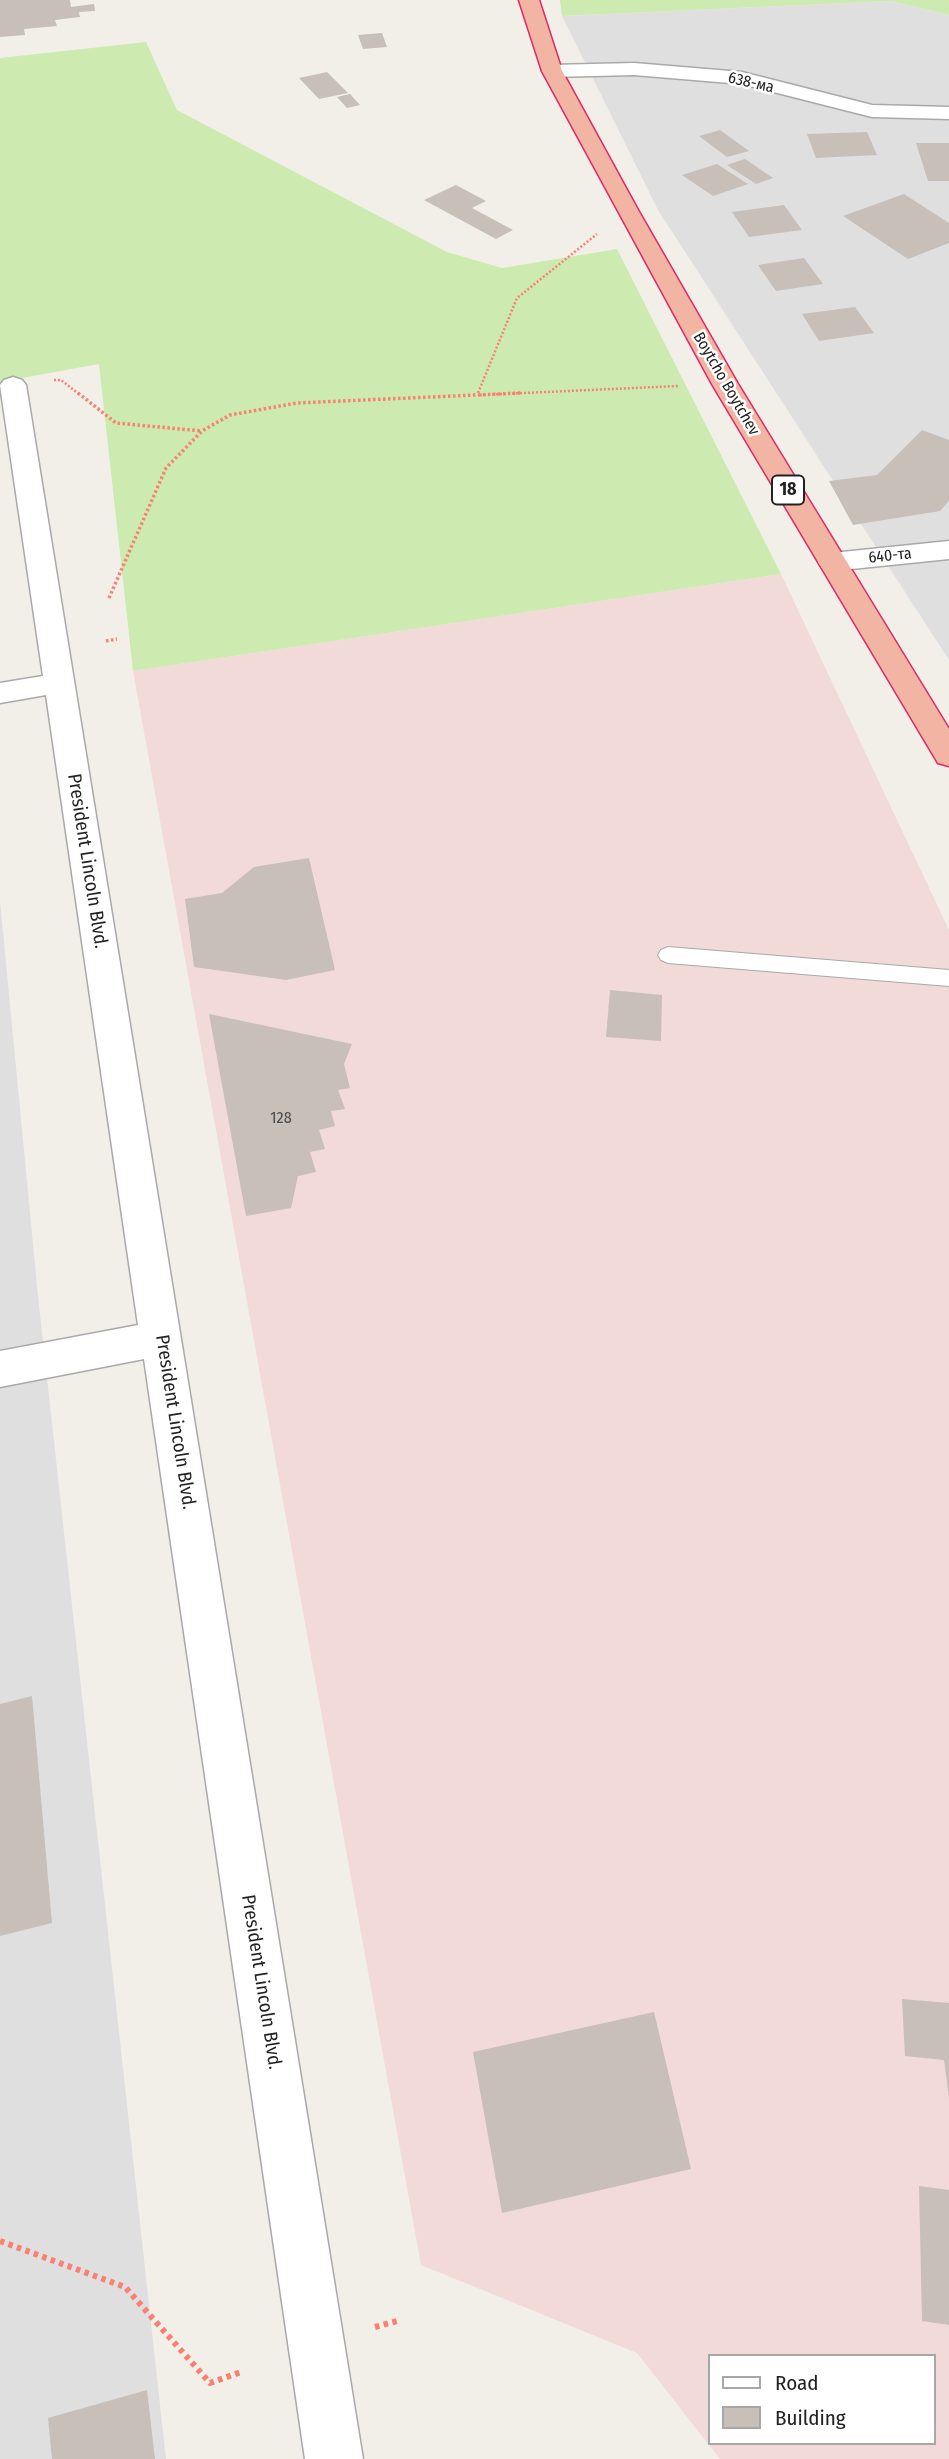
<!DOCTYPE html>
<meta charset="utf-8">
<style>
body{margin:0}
#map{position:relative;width:949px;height:2459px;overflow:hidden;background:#f2efe9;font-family:"Fira Sans Condensed",sans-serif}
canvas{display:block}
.legend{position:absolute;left:708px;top:2354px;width:228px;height:91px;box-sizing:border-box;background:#fff;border:2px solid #a7a7a7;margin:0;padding:9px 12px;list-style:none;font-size:21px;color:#222}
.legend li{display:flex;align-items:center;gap:14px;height:35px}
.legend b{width:35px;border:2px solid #a7a7a7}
</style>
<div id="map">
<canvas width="949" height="2459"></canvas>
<ul class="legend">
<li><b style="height:9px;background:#fff"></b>Road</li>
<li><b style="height:19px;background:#c7bfb8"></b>Building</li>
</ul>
</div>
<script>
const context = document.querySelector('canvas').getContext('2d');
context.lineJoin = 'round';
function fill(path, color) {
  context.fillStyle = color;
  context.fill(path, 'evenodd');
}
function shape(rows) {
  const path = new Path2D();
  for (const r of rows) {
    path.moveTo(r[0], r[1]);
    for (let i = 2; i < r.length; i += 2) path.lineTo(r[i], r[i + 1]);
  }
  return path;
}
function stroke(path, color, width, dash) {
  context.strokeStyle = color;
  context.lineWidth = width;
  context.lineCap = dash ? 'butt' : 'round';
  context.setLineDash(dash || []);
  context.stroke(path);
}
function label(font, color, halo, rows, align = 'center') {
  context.font = font + ' "Fira Sans Condensed",sans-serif';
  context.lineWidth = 5;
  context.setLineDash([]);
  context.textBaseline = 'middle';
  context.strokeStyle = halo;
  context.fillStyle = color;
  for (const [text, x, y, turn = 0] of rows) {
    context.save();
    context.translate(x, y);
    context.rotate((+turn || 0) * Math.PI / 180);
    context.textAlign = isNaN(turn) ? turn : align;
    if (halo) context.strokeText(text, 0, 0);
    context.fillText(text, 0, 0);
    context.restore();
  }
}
fill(shape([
 [890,1,949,15,949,660,658,210,562,16],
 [0,901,38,1296,166,2459,0,2459]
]), '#e0dfdf');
fill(shape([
 [781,574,949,930,949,2459,720,2459,637,2353,421,2265,133,671],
 [709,2356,933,2356,933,2443,709,2443]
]), '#f2dad9');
fill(shape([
 [560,0,949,0,949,15,890,1,562,16],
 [146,42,177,110,447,252,502,268,617,249,781,574,133,671,99,364,0,382,0,58]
]), '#cdebb0');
fill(shape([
 [0,0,70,0,71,7,94,4,95,11,79,12,80,17,55,20,57,26,24,29,25,35,0,37],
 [382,33,387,47,363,49,358,35],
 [327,72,348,93,319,99,299,78],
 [350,94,360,105,347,108,337,97],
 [720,130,749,151,727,157,699,136],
 [867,132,877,155,816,158,807,134],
 [916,143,949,143,949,181,928,181],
 [745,159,773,178,756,184,727,165],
 [717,164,748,184,713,196,682,175],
 [456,185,486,201,472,208,513,230,496,239,424,200],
 [904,194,949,223,949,243,908,259,843,216],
 [784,205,802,230,749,237,732,212],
 [804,258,823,284,776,291,758,265],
 [855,307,874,333,819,341,802,314],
 [922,430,949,440,949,501,940,511,853,525,829,481,877,475],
 [309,858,335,970,286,980,194,967,185,899,222,893,254,867],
 [610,990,662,995,661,1041,606,1037],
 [209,1014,352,1044,344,1064,350,1088,338,1090,345,1109,331,1111,335,1126,319,1130,325,1149,310,1152,316,1172,298,1176,291,1208,246,1216],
 [32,1696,52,1923,0,1936,0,1704],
 [902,1999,949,2003,949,2097,944,2060,905,2056],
 [654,2012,691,2169,502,2213,473,2052],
 [919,2186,949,2190,949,2325,922,2321],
 [147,2390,155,2459,52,2459,48,2418]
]), '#c7bfb8');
const service = shape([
 [668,947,949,970,949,986,668,963,661,960,658,955,661,950,668,947]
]);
const minor = shape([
 [634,63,742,72,872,105,949,107,949,119,872,117,742,84,634,75,552,77,545,75,542,71,545,67,552,65,634,63],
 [13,377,22,380,26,385,363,2459,305,2459,144,1359,0,1387,0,1351,138,1325,46,695,0,703,0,683,43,676,0,385,4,380,13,377],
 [949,541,949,559,832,571,822,568,818,562,822,556,832,553,949,541]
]);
const trunk = shape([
 [519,0,539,0,562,71,638,210,738,384,949,729,949,766,938,763,712,384,542,71,519,0]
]);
stroke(service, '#a9a9a9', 2);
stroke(minor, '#a9a9a9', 3);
stroke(trunk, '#dc2a67', 3);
stroke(shape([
 [54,380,61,380,80,395],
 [478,393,517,298,597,234],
 [480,395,678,386]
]), '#fa8072', 2.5, [2, 2]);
stroke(shape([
 [78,393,116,423,202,431],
 [109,598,166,468,202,431,230,415,297,403,520,393],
 [106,641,117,639]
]), '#fa8072', 3.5, [2.5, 2.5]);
stroke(shape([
 [0,2241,125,2287,210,2383,241,2372],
 [375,2327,397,2321]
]), '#fa8072', 6, [4.5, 4.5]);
fill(service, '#fff');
fill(minor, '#fff');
fill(trunk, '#f2b4a3');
label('16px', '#222', '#fff', [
 ["638-ма",751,83,13],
 ["Boytcho Boytchev",726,384,60],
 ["640-та",890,556,-6]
]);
label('16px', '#4b4948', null, [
 ["128",281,1119]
]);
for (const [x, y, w] of [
 [788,490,32]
]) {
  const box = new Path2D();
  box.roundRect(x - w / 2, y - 14.5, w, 29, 5);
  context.fillStyle = '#fff';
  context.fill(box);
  stroke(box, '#222', 2);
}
label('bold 18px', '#222', null, [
 ["18",788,490]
]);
label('19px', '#222', '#fff', [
 ["President Lincoln Blvd.",87,861,81],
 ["President Lincoln Blvd.",175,1422,81],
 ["President Lincoln Blvd.",261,1982,81]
]);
</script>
